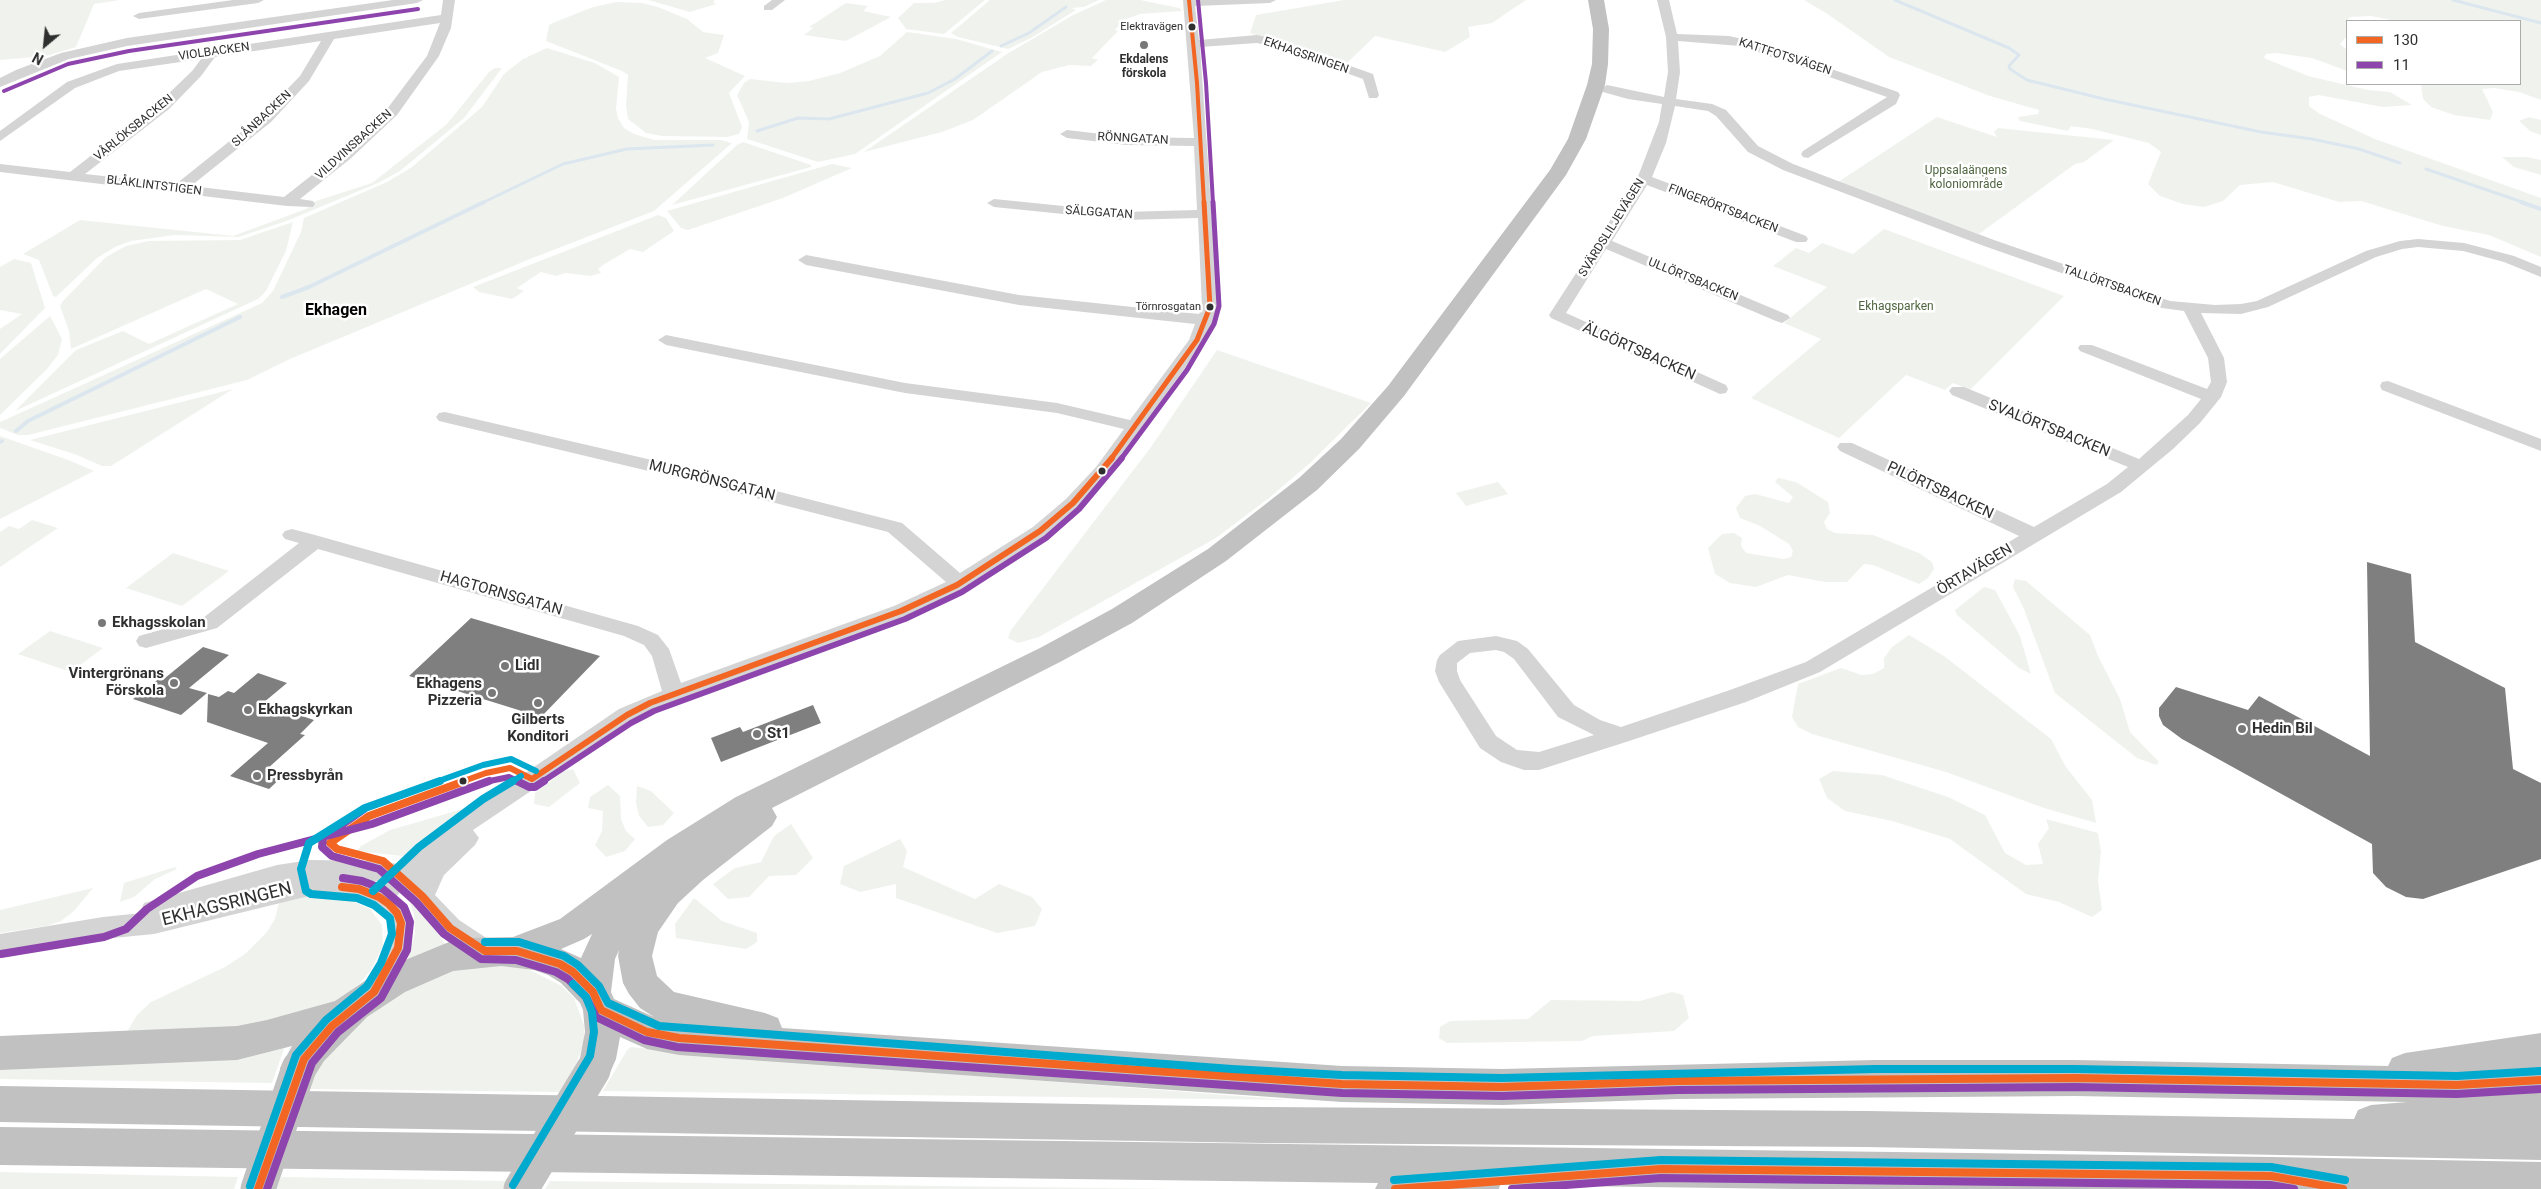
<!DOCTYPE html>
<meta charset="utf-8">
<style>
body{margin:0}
#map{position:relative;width:2541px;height:1189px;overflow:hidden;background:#fff;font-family:Roboto,sans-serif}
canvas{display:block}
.legend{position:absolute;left:2346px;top:20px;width:175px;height:65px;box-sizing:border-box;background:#fff;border:1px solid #acacac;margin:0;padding:6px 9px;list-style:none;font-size:15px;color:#2f2f2f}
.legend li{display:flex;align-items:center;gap:10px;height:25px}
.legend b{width:25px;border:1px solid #acacac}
.north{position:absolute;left:20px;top:20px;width:50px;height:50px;-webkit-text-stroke:4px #fff;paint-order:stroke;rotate:208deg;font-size:14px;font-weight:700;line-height:20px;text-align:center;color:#2f2f2f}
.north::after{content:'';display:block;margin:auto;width:18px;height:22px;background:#2f2f2f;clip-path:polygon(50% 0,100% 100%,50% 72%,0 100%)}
</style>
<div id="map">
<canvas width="2541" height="1189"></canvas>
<ul class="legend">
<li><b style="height:6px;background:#f26522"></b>130</li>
<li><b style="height:6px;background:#8e44ad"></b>11</li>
</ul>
<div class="north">N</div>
</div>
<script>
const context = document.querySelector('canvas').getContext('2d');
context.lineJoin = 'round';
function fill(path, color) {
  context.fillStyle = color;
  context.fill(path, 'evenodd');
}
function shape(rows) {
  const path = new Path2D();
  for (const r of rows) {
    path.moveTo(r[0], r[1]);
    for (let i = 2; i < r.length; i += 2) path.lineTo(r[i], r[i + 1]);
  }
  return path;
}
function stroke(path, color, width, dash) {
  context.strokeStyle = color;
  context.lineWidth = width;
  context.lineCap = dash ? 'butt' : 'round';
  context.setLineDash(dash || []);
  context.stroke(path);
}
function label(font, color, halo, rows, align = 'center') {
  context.font = font + ' Roboto,sans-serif';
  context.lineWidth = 5;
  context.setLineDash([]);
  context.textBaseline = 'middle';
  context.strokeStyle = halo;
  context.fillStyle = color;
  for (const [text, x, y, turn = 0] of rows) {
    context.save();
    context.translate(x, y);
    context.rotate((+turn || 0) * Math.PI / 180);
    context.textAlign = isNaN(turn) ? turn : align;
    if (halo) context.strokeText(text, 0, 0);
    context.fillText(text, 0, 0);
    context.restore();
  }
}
fill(shape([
 [0,0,120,0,94,4,76,47,46,56,0,60],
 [648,0,715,0,713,2,716,4,690,12],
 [945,0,985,0,944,34,906,29,898,18,914,3,934,3],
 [990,0,1099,0,1084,7,1072,8,1076,10,1031,38,1008,49,958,37,951,33],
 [1106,0,1140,0,1179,8,1182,11,1140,14,1124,20,1115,30,1118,31,1092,58,1098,60,1091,66,1069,65,1042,72,973,120,942,132,864,152,1007,54,1073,15],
 [1344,0,1526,0,1492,23,1468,27,1470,37,1445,52,1375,36,1348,62,1334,62,1250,33,1256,15],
 [1804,0,2541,0,2541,100,2519,92,2494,88,2482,89,2493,112,2490,120,2454,115,2431,107,2423,99,2421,84,2520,84,2520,21,2396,21,2371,16,2350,17,2347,21,2347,36,2340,44,2347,50,2347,71,2312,58,2276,53,2266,54,2264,58,2308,76,2368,90,2390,92,2412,105,2383,107,2318,95,2309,97,2309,106,2320,114,2375,139,2541,198,2541,257,2489,235,2443,226,2361,201,2339,202,2273,182,2240,185,2223,201,2204,207,2183,204,2160,196,2148,184,2161,152,2149,143,2092,129,2071,126,2068,131,2020,121,2018,117,2038,114,2039,110,1990,96,1889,57,1826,13],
 [617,2,642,3,658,7,687,19,703,32,724,35,718,53,705,58,745,76,729,93,742,127,739,134,727,137,662,136,646,133,628,119,626,105,628,75,622,71,546,41,549,25,555,22,593,7],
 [846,3,868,6,863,11,891,17,846,41,804,35,813,28,809,27],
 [907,32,956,39,1002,52,855,154,818,162,747,139,749,122,737,95,744,83,750,79,787,83,809,81,840,73,880,56],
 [547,48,595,63,619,77,616,109,618,118,624,128,634,134,654,140,721,140,732,143,654,211,530,259,290,359,247,380,28,435,18,435,0,428,0,422,7,419,262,303,273,291,301,232,304,218,387,182,412,167,482,107,504,74,523,59],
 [495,68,502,68,464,118,400,171,378,183,289,220,239,237,175,235,131,241,115,247,97,258,56,297,53,296,39,260,23,254,80,220,233,236,306,209,316,201,372,183,447,124,489,72],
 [1937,117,1997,137,1994,132,1998,128,2114,140,2084,162,2075,164,1979,234,1838,182],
 [2529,117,2541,120,2541,135,2530,131,2519,121],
 [743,142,811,165,811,167,672,205,737,145],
 [2502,157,2526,157,2541,160,2541,175,2514,167],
 [832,164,852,168,783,198,688,230,681,228,667,211],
 [658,215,666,218,674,231,643,252,630,249,603,265,598,269,601,273,590,276,566,273,556,276,541,272,517,288,524,291,512,299,479,292,473,287],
 [293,222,286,251,266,291,258,299,15,411,76,350,123,331,149,344,238,304,206,289,71,349,69,331,60,306,62,302,106,257,126,246,149,241,240,240],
 [1884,229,2064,296,1970,390,1953,383,1945,390,1906,375,1839,438,1751,398,1821,339,1784,323,1827,287,1773,266,1796,248,1809,253,1822,243,1853,254],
 [14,259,31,263,45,308,0,354,0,329,22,314,0,310,0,267],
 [50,316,62,339,58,355,46,370,0,415,0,359],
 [1217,350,1371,403,1309,464,1269,498,1216,538,1039,637,1018,643,1008,638,1011,630,1151,447],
 [233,389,111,466,102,466,77,455,30,440],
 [0,436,71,461,94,471,0,519],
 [1778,478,1796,482,1828,502,1830,513,1824,522,1827,529,1835,533,1873,535,1919,553,1932,562,1934,569,1928,578,1919,584,1873,565,1864,564,1847,582,1825,582,1788,575,1756,587,1730,583,1715,574,1708,548,1722,534,1734,533,1742,538,1741,546,1746,553,1784,559,1791,557,1793,551,1789,544,1760,526,1740,518,1736,508,1745,496,1755,494,1789,503,1793,497,1775,482],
 [1498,482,1508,494,1466,506,1456,493],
 [32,520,58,528,0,567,0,532,9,526,19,529],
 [173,553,229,571,182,606,126,588],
 [2015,579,2026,581,2090,635,2098,656,2120,699,2130,732,2159,762,2156,765,2137,758,2055,693,2024,609,2013,587],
 [1984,587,1995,590,2020,636,2031,674,2019,668,1957,615,1955,610],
 [50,631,103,648,71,672,18,654],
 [1909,635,1944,656,2051,739,2066,767,2092,800,2096,823,2044,808,1946,772,1812,734,1798,727,1792,717,1798,684,1841,668,1862,675,1873,674,1884,668,1884,658,1892,647],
 [573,769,580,783,549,807,534,804,535,793,564,771],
 [1833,771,1882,775,1948,797,1985,815,2005,853,2026,865,2043,864,2038,844,2049,828,2046,819,2098,833,2101,852,2098,881,2102,910,2092,917,2059,902,2026,894,1950,839,1892,821,1845,811,1827,798,1819,779],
 [608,785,620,796,621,819,626,831,635,839,625,851,606,857,595,845,602,831,603,811,588,808,590,797],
 [637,786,651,791,674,813,663,825,648,827,639,816,636,803],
 [480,804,412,854,402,856,357,851,361,846,390,830],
 [791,824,813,858,796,875,769,876,749,897,728,899,713,884,735,868,761,862,774,836],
 [900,839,907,851,903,867,975,899,999,884,1032,897,1042,909,1035,926,997,933,896,898,896,884,860,892,840,884,844,866],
 [175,867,177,869,155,879,134,897,120,902,124,883],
 [93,888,74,911,61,921,47,926,0,933,0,910],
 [306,894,343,897,370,909,382,925,383,946,370,971,359,984,339,1000,284,1025,124,1037,137,1015,151,1002,225,967,245,954,266,933,275,919,280,898],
 [694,898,722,921,757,933,757,942,746,949,676,938,675,924],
 [412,902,422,909,445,944,442,949,409,960,408,958,415,933,414,914,410,904],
 [486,964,528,969,562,986,574,998,584,1025,584,1042,572,1076,562,1092,310,1089,318,1064,331,1046,392,995,462,967],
 [1672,992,1683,995,1689,1018,1674,1031,1593,1036,1582,1041,1447,1043,1439,1038,1440,1027,1450,1021,1528,1019,1551,1000,1640,1001],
 [286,1043,272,1083,0,1079,0,1063],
 [631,1047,720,1056,1290,1100,603,1091,627,1050],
 [0,1172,238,1177,234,1189,0,1189],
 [281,1177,508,1181,503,1189,276,1189],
 [550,1181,1177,1189,545,1189]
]), '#f0f3ed');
stroke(shape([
 [1895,0,2009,48,2019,55,2009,66,2010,69,2027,80,2104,99,2261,132,2312,139,2359,149,2400,163],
 [2453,0,2541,23],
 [1001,46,1029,33,1066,7],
 [757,131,798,118,829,119,928,93,955,79,992,51],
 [2426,169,2525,203],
 [482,203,563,164,627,149,713,145]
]), '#dce6ef', 3);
stroke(shape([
 [2521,202,2541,209],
 [282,297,309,287,484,202],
 [16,431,28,421,240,317],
 [0,442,2,441]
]), '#dce6ef', 4);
fill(shape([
 [2367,562,2411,574,2415,642,2505,688,2513,769,2541,783,2541,859,2423,899,2406,897,2386,887,2373,873,2372,844,2182,739,2163,725,2159,716,2159,708,2176,687,2248,710,2259,696,2370,756],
 [471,618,600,656,541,717,409,676],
 [203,647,229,655,189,688,207,693,181,715,133,699,161,677,165,678],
 [258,673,287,683,263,703,314,720,300,734,305,735,267,769,284,775,269,789,230,776,268,743,207,722,208,694,219,697,228,691,234,693],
 [813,705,821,723,721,762,711,738,740,727,743,732]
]), '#7f7f7f');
fill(shape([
 [233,0,264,0,258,3,139,19,133,16,139,13,233,0],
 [393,0,423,0,417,3,127,46,69,59,0,87,0,78,16,70,61,53,127,38,393,0],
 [443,0,455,0,451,28,439,56,397,115,350,159,300,199,313,201,315,204,313,207,287,206,0,172,0,164,70,172,159,103,193,70,201,59,119,71,75,88,0,141,0,131,67,82,117,64,441,15,443,0],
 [440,23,427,56,387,109,340,153,284,197,191,186,271,122,309,81,334,39,440,23],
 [321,41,300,76,261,116,176,184,85,174,169,109,201,76,215,57,321,41],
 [772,0,785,0,772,10,764,10,764,6,772,0],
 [1183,0,1276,0,1270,3,1195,6,1199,40,1257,35,1274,39,1373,74,1379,95,1377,98,1369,98,1363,79,1266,45,1257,43,1200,47,1218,307,1214,322,1205,340,1108,475,1080,507,1047,535,964,590,908,616,702,692,635,721,473,830,479,838,475,845,444,875,435,895,459,920,494,943,498,951,494,959,485,962,476,959,441,936,401,891,396,897,406,906,413,923,411,948,385,996,376,1000,367,996,363,988,386,946,389,923,370,904,357,899,337,896,313,895,154,934,103,939,0,956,0,934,103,917,142,913,141,910,144,903,277,865,310,860,379,861,397,864,416,847,480,799,512,782,619,709,662,691,652,656,644,645,624,636,318,549,217,628,146,648,139,646,136,641,139,636,203,618,299,543,285,539,282,535,285,531,292,529,315,535,638,626,658,635,669,649,681,683,894,606,946,582,888,532,682,479,439,421,436,417,439,413,445,412,682,467,902,523,960,573,1033,527,1066,499,1096,467,1124,429,1057,413,905,393,666,345,658,340,666,335,905,383,1057,403,1130,420,1189,340,1195,324,1019,305,806,265,798,260,806,255,1019,295,1199,314,1202,307,1198,218,1123,220,994,207,987,203,994,199,1123,212,1197,210,1194,146,1127,145,1067,138,1060,134,1067,130,1127,137,1194,138,1183,0],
 [365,881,379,881,375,885,365,881],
 [1657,0,1669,0,1677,34,1729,36,1747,40,1898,92,1900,95,1896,104,1808,158,1803,157,1801,154,1803,151,1887,97,1740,46,1678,41,1680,72,1676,99,1712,104,1726,110,1758,146,1793,164,1994,240,2170,301,2215,305,2241,304,2257,301,2366,251,2400,241,2418,239,2464,243,2514,256,2541,267,2541,277,2504,262,2463,251,2418,247,2402,249,2376,257,2268,307,2241,314,2201,313,2224,358,2227,382,2221,397,2200,423,2173,449,2121,492,1820,672,1746,702,1629,741,1539,770,1524,770,1501,762,1480,748,1439,682,1435,671,1437,660,1440,655,1458,641,1496,636,1517,641,1528,649,1574,705,1600,720,1621,727,1730,690,1806,662,2019,536,1840,451,1837,447,1840,443,1852,443,2034,527,2107,484,2128,467,1952,395,1949,391,1952,387,1964,387,2139,459,2188,415,2201,399,2080,351,2078,348,2080,345,2092,345,2207,389,2211,382,2208,358,2184,311,2162,308,1984,246,1783,170,1748,152,1716,116,1708,111,1675,106,1666,143,1652,177,1806,236,1808,239,1806,242,1796,242,1647,185,1612,241,1788,315,1790,318,1782,323,1776,321,1606,249,1566,313,1726,385,1728,389,1726,393,1720,394,1551,318,1549,315,1637,179,1659,122,1662,104,1628,99,1603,92,1601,89,1607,85,1664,97,1668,72,1666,37,1657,0],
 [1496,650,1504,652,1514,659,1558,717,1594,735,1539,752,1517,750,1496,736,1460,680,1457,671,1457,663,1470,653,1496,650],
 [2388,381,2541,439,2541,451,2382,390,2380,386,2382,382,2388,381]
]), '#d4d4d4');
fill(shape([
 [1588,0,1604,0,1609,29,1608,64,1605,85,1586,139,1566,175,1404,396,1359,449,1317,490,1226,561,1132,623,1060,662,772,808,777,817,772,826,703,880,678,903,658,932,652,956,657,976,674,992,765,1013,778,1018,782,1028,1342,1066,1502,1069,1875,1060,2075,1060,2388,1066,2392,1058,2405,1053,2541,1033,2541,1160,1867,1147,1263,1143,0,1122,0,1086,1263,1107,1867,1111,2354,1119,2358,1110,2371,1105,2407,1102,2075,1096,1678,1099,1502,1105,1342,1102,679,1055,647,1049,620,1037,616,1059,606,1082,593,1087,580,1082,574,1070,580,1058,585,1032,583,1010,580,1003,561,983,548,975,534,970,501,966,453,971,405,992,367,1017,324,1061,312,1080,299,1085,286,1080,280,1068,292,1046,237,1060,0,1070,0,1036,237,1026,267,1020,335,1001,381,970,449,942,467,938,513,937,560,919,667,840,736,797,1040,648,1112,609,1208,549,1299,478,1341,439,1388,386,1550,170,1568,139,1587,85,1592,64,1593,29,1588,0],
 [592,934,581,958,561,949,584,939,592,934],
 [619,950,618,956,623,983,629,994,640,1008,654,1017,614,999,611,992,615,959,619,950],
 [0,1127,2271,1157,2541,1162,2541,1189,1796,1189,1500,1185,1499,1189,1375,1189,1378,1183,0,1165,0,1127]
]), '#c1c1c1');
stroke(shape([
 [258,1189,299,1068],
 [521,1189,593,1070]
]), '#c1c1c1', 35);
stroke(shape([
 [1189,0,1197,83,1204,203]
]), '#f26522', 4);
stroke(shape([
 [1111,459,1197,340,1210,307,1204,202]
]), '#f26522', 5);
stroke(shape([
 [532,779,627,715,650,703,901,611,957,585,1040,531,1073,503,1112,458],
 [461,782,486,773,510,768,532,779]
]), '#f26522', 6);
stroke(shape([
 [465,781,369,816,330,843,337,849,383,861,422,896,450,928,485,951,517,951,560,964,573,972,593,992,601,1010,647,1032,679,1038,1342,1084,1502,1087,1678,1081,2075,1078,2457,1085,2541,1080],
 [258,1189,304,1059,332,1026,374,992,398,948,401,923,397,913,389,904,379,897,359,889,342,887],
 [1395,1189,1661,1169,2271,1176,2343,1189]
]), '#f26522', 8);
stroke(shape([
 [1198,0,1206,83,1213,203],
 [4,91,68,64,129,51,418,9]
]), '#8e44ad', 4);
stroke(shape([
 [1121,459,1187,370,1214,324,1219,306,1213,202]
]), '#8e44ad', 5);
stroke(shape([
 [485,782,509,777,519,782],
 [542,782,631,723,654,711,905,619,962,592,1046,538,1079,509,1122,458]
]), '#8e44ad', 6);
stroke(shape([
 [517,781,529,787,535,787,544,781],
 [364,809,323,838,322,847,332,856,379,869,416,902,444,934,481,959,516,960,556,972,568,979,586,997,596,1017,644,1040,677,1047,1342,1093,1502,1096,1678,1090,2075,1087,2457,1094,2541,1089],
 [1,954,104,937,126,929,147,909,197,876,258,854,372,824,489,781],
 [267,1189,312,1063,338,1032,381,998,407,950,410,922,404,907,383,889,362,881,343,878],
 [1512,1189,1661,1178,2270,1185,2294,1189]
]), '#8e44ad', 8);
stroke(shape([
 [436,782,483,765,511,759,536,771],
 [511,782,521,776]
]), '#00a9ce', 6);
stroke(shape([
 [373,891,419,847,483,799,513,781],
 [485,942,519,942,564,956,578,965,599,986,608,1003,659,1026,1232,1069,1342,1075,1502,1078,1875,1069,2075,1069,2457,1076,2540,1071],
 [1394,1180,1661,1160,2271,1167,2345,1180],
 [513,1185,590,1056,594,1032,592,1012,586,997,573,984],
 [250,1186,296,1055,326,1020,367,986,381,963,392,934,390,918,374,905,357,898,311,894,306,891,301,869,309,843,365,808,440,781]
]), '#00a9ce', 8);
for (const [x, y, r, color] of [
 [1192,27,4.5,"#2f2f2f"],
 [1144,45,5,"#787878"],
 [1210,307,4.5,"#2f2f2f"],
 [1102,471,4.5,"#2f2f2f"],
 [102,623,5,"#787878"],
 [505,666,5,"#787878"],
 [174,683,5,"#787878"],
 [492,693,5,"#787878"],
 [538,703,5,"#787878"],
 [248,710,5,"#787878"],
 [2242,729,5,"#787878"],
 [757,734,5,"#787878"],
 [257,776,5,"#787878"],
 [463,781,4.5,"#2f2f2f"]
]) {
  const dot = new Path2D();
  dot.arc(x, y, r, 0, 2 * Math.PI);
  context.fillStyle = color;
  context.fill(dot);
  stroke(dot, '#fff', 2);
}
label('11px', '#2f2f2f', '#fff', [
 ["Elektravägen",1183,27],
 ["Törnrosgatan",1201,307]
], 'right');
label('12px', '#2f2f2f', '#fff', [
 ["VIOLBACKEN",214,52,-8],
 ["EKHAGSRINGEN",1306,56,19],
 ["KATTFOTSVÄGEN",1785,57,18],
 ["SLÅNBACKEN",262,119,-43],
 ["VÅRLÖKSBACKEN",134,128,-39],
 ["RÖNNGATAN",1133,139,3],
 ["VILDVINSBACKEN",354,145,-42],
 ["BLÅKLINTSTIGEN",154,186,7],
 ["FINGERÖRTSBACKEN",1723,209,21],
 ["SÄLGGATAN",1099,213,4],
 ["SVÄRDSLILJEVÄGEN",1612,228,-58],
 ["ULLÖRTSBACKEN",1693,280,22],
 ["TALLÖRTSBACKEN",2112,286,19]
]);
label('bold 12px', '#2f2f2f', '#fff', [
 ["Ekdalens",1144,60],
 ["förskola",1144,74]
]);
label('12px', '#506641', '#fff', [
 ["Uppsalaängens",1966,171],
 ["koloniområde",1966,185],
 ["Ekhagsparken",1896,307]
]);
label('15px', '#2f2f2f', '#fff', [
 ["ÄLGÖRTSBACKEN",1639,352,24],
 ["SVALÖRTSBACKEN",2049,429,22],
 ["MURGRÖNSGATAN",712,481,14],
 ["PILÖRTSBACKEN",1940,491,25],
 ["ÖRTAVÄGEN",1975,570,-31],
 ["HAGTORNSGATAN",501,594,16]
]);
label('bold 15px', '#2f2f2f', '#fff', [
 ["Ekhagsskolan",112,623],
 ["Lidl",515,666],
 ["Vintergrönans",164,674,"right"],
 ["Förskola",164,691,"right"],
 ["Ekhagens",482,684,"right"],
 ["Pizzeria",482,701,"right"],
 ["Ekhagskyrkan",258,710],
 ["Gilberts",538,720,"center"],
 ["Konditori",538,737,"center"],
 ["Hedin Bil",2252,729],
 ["St1",767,734],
 ["Pressbyrån",267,776]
], 'left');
label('bold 16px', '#000', '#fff', [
 ["Ekhagen",336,311]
]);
label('18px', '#2f2f2f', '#fff', [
 ["EKHAGSRINGEN",227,905,-14]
]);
</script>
